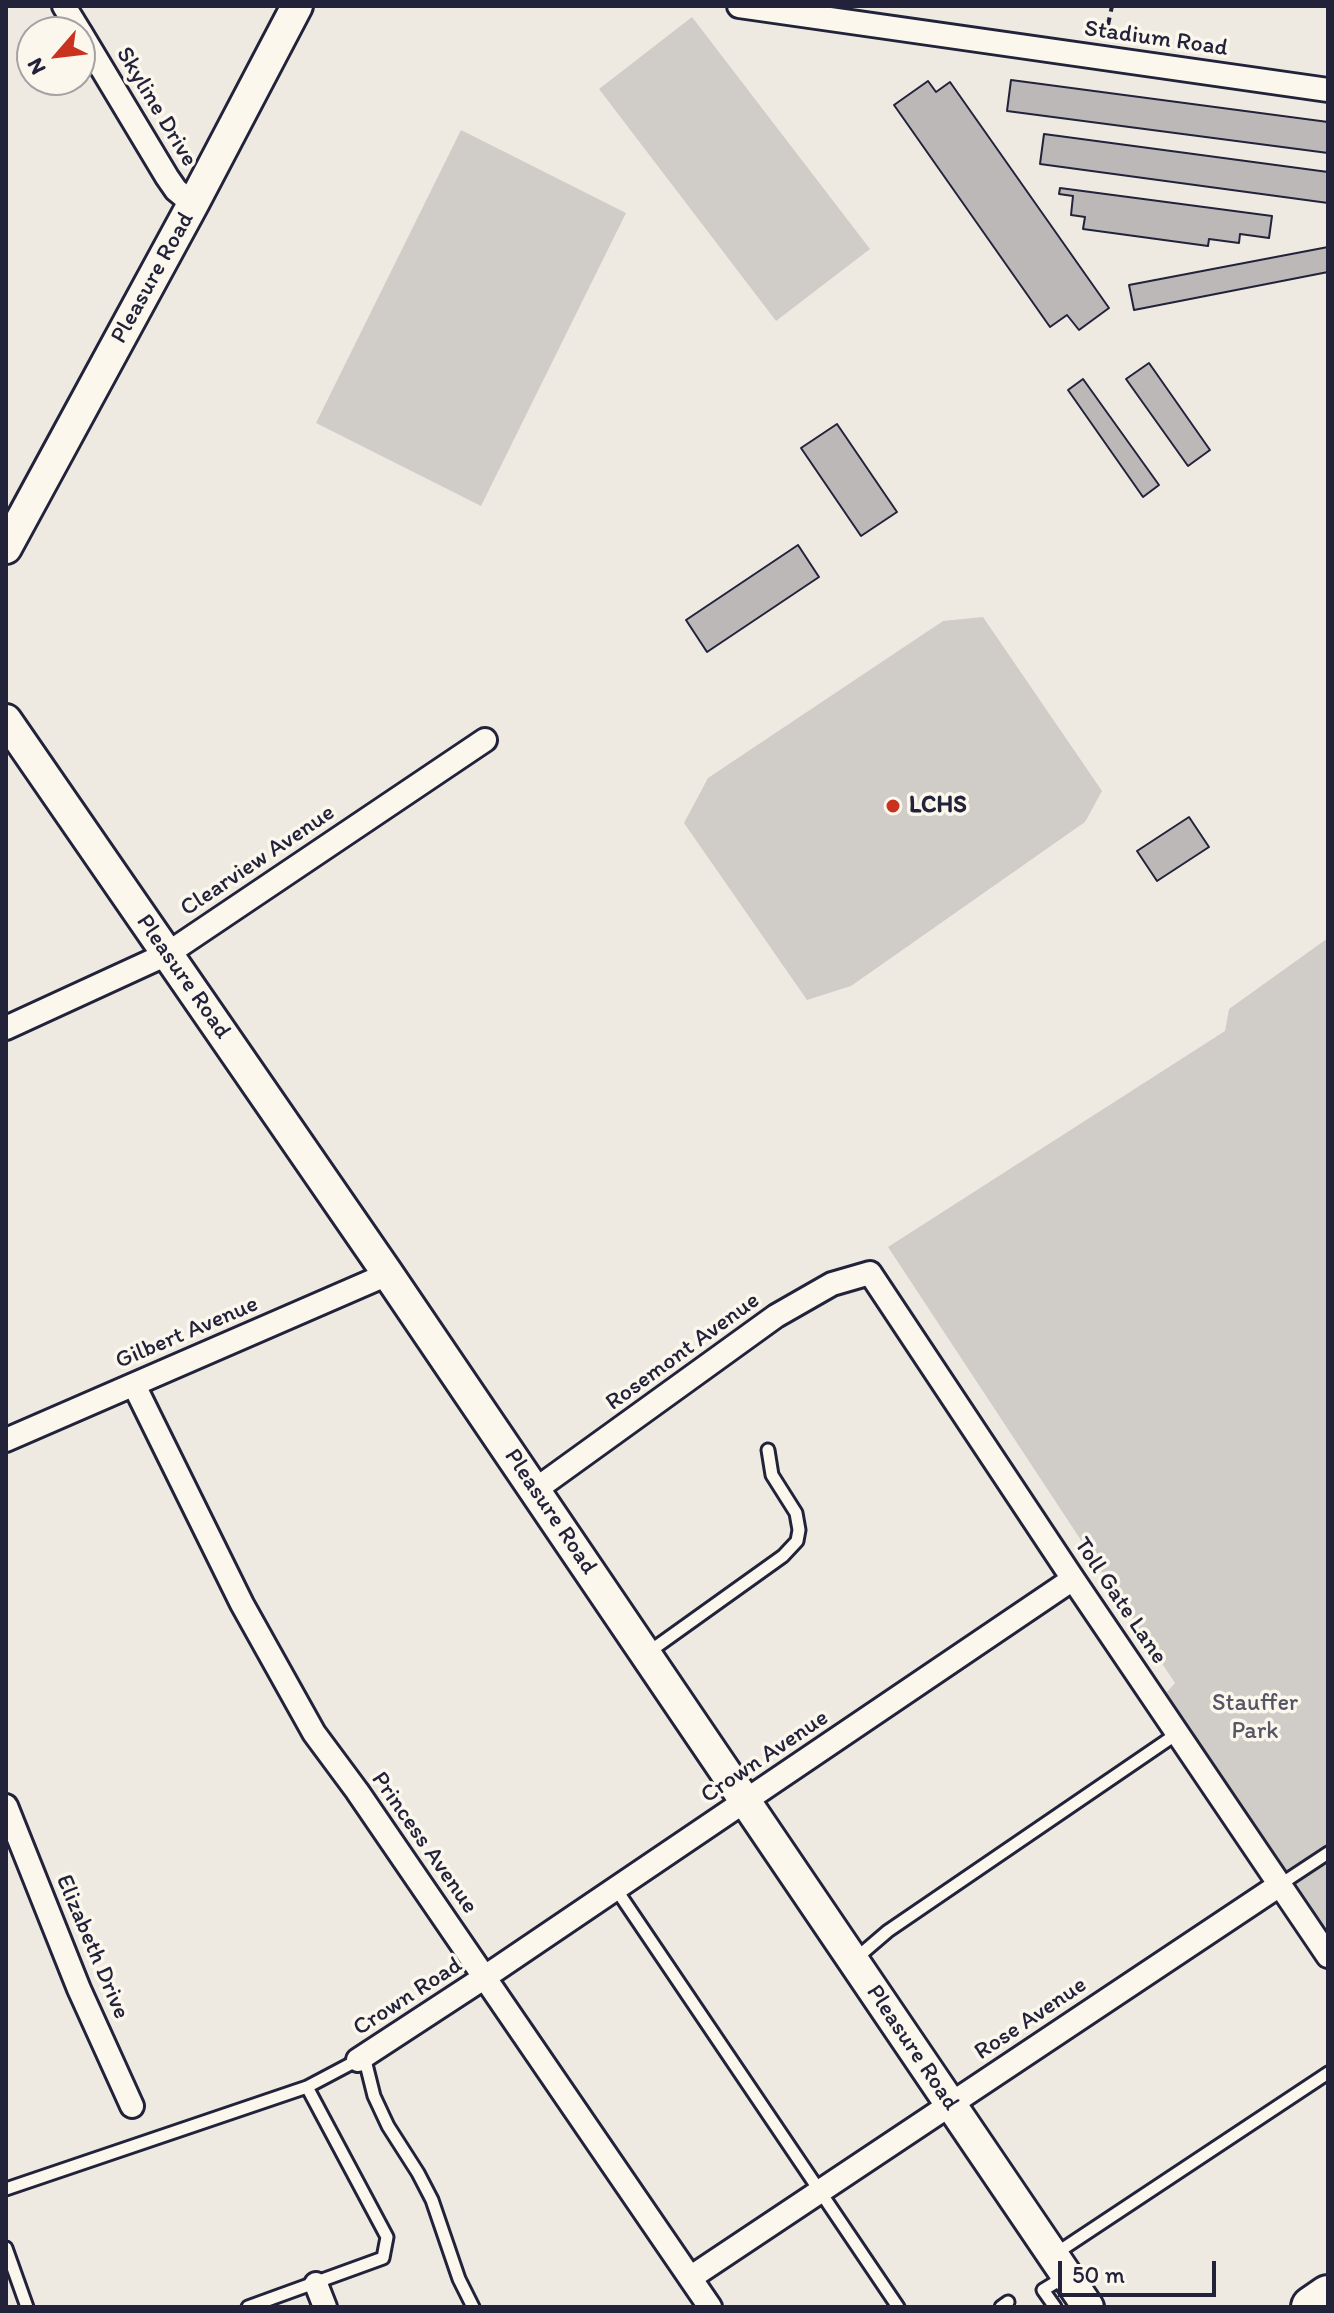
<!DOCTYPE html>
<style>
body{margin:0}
#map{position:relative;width:1334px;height:2313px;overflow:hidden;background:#eeeae2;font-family:Itim,sans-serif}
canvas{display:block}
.frame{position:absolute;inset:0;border:8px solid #22223b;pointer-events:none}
.north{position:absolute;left:16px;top:16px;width:80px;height:80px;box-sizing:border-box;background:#fbf7ec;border:2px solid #a4a2a5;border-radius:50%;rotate:242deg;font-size:22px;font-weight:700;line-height:32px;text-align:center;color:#22223b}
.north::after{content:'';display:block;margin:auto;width:28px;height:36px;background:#c8321e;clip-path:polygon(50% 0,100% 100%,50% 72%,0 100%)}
.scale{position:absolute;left:1058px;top:2261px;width:158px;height:36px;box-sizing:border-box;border:4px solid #22223b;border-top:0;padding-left:10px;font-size:24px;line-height:28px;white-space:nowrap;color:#22223b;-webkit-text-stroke:6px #fbf7ec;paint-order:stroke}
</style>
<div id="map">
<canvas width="1334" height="2313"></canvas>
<div class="frame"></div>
<div class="north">N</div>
<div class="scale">50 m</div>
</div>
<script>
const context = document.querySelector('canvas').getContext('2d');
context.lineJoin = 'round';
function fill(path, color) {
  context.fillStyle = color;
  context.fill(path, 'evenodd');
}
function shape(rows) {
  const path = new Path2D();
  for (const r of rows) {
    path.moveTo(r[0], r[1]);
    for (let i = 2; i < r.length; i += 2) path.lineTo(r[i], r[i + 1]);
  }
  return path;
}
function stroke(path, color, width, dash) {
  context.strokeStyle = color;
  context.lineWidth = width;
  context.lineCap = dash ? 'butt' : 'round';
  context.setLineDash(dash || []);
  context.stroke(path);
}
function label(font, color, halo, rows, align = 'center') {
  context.font = font + ' Itim,sans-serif';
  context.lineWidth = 7;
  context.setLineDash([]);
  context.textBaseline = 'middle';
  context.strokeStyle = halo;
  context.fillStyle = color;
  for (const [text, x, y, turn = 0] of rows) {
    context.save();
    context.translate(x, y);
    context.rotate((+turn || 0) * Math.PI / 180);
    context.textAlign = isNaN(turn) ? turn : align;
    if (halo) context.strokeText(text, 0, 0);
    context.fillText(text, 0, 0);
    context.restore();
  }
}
fill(shape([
 [692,17,870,249,776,321,599,89],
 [461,130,626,213,481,506,316,423],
 [983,617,1102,791,1085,822,851,986,807,1000,684,823,708,778,943,621],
 [1328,938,1328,1956,1158,1702,1175,1683,888,1247,1225,1031,1229,1009]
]), '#d0cdc9');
const building = shape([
 [1011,80,1328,122,1328,153,1007,111,1011,80],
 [928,81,936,92,950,82,1109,308,1079,330,1067,315,1050,327,894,105,928,81],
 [1044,134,1328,172,1328,203,1040,164,1044,134],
 [1060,188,1272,216,1269,238,1240,234,1239,243,1209,239,1208,246,1083,229,1085,217,1071,215,1073,196,1059,194,1060,188],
 [1328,247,1328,272,1134,310,1129,285,1328,247],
 [1149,363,1210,450,1188,466,1126,379,1149,363],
 [1083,379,1159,485,1143,497,1068,390,1083,379],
 [837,424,897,512,861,536,801,448,837,424],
 [798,545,819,577,707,652,686,620,798,545],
 [1189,817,1209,847,1157,881,1137,851,1189,817]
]);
fill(building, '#bcb8b8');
stroke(building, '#22223b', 2);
const lane = shape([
 [646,1654,783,1556,797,1541,799,1530,796,1513,772,1475,768,1450],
 [1281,1884,1328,1853],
 [616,1889,898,2307],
 [853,1961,888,1931,1178,1733],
 [364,2056,374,2096,388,2126,418,2173,432,2200,459,2279,473,2307],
 [6,2189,307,2087],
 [6,2248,27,2307],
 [1055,2254,1328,2073],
 [248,2307,383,2258,387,2237,307,2087,358,2060],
 [1001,2307,1008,2302],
 [1055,2307,1043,2290,1066,2276]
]);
const street = shape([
 [64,6,80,32],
 [739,6,1328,90],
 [80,32,167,177,176,190,193,204],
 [6,1028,167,954,485,740],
 [134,1385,242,1604,314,1733,357,1791,710,2307],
 [6,1440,388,1274],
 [535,1490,776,1316,832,1284,870,1273,1073,1579,1328,1956],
 [6,1806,79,1989,132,2106],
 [358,2060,485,1977,1073,1579],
 [690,2278,1281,1884],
 [316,2284,325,2307]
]);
const secondary = shape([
 [6,548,193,204,297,6],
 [6,720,388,1274,1088,2307]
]);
const highway = shape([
 [1312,2307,1328,2296]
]);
stroke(lane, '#22223b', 17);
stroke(street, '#22223b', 28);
stroke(secondary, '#22223b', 36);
stroke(highway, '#22223b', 46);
stroke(shape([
 [1105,39,1112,6]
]), '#22223b', 4, [8, 6]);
stroke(lane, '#fbf7ec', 11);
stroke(street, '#fbf7ec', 22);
stroke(secondary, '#fbf7ec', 30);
stroke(highway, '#fbf7ec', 40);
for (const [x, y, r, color] of [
 [893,806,8,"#c8321e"]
]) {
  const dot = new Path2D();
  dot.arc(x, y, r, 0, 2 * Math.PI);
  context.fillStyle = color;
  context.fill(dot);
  stroke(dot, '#fbf7ec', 3);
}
label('24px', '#22223b', '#fbf7ec', [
 ["Stadium Road",1156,39,8],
 ["Skyline Drive",156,107,59],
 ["Pleasure Road",153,278,-61],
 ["Clearview Avenue",258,861,-34],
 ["Pleasure Road",183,977,55],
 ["Gilbert Avenue",187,1333,-23],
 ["Rosemont Avenue",683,1352,-36],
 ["Pleasure Road",550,1512,56],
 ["Toll Gate Lane",1120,1601,56],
 ["Crown Avenue",765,1757,-34],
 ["Princess Avenue",424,1843,55],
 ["Elizabeth Drive",92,1947,67],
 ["Crown Road",408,1997,-33],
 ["Rose Avenue",1031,2019,-34],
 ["Pleasure Road",912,2048,56]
]);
label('bold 24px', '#22223b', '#fbf7ec', [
 ["LCHS",909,806]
], 'left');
label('24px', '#565566', '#fbf7ec', [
 ["Stauffer",1255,1704],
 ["Park",1255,1732]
]);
</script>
